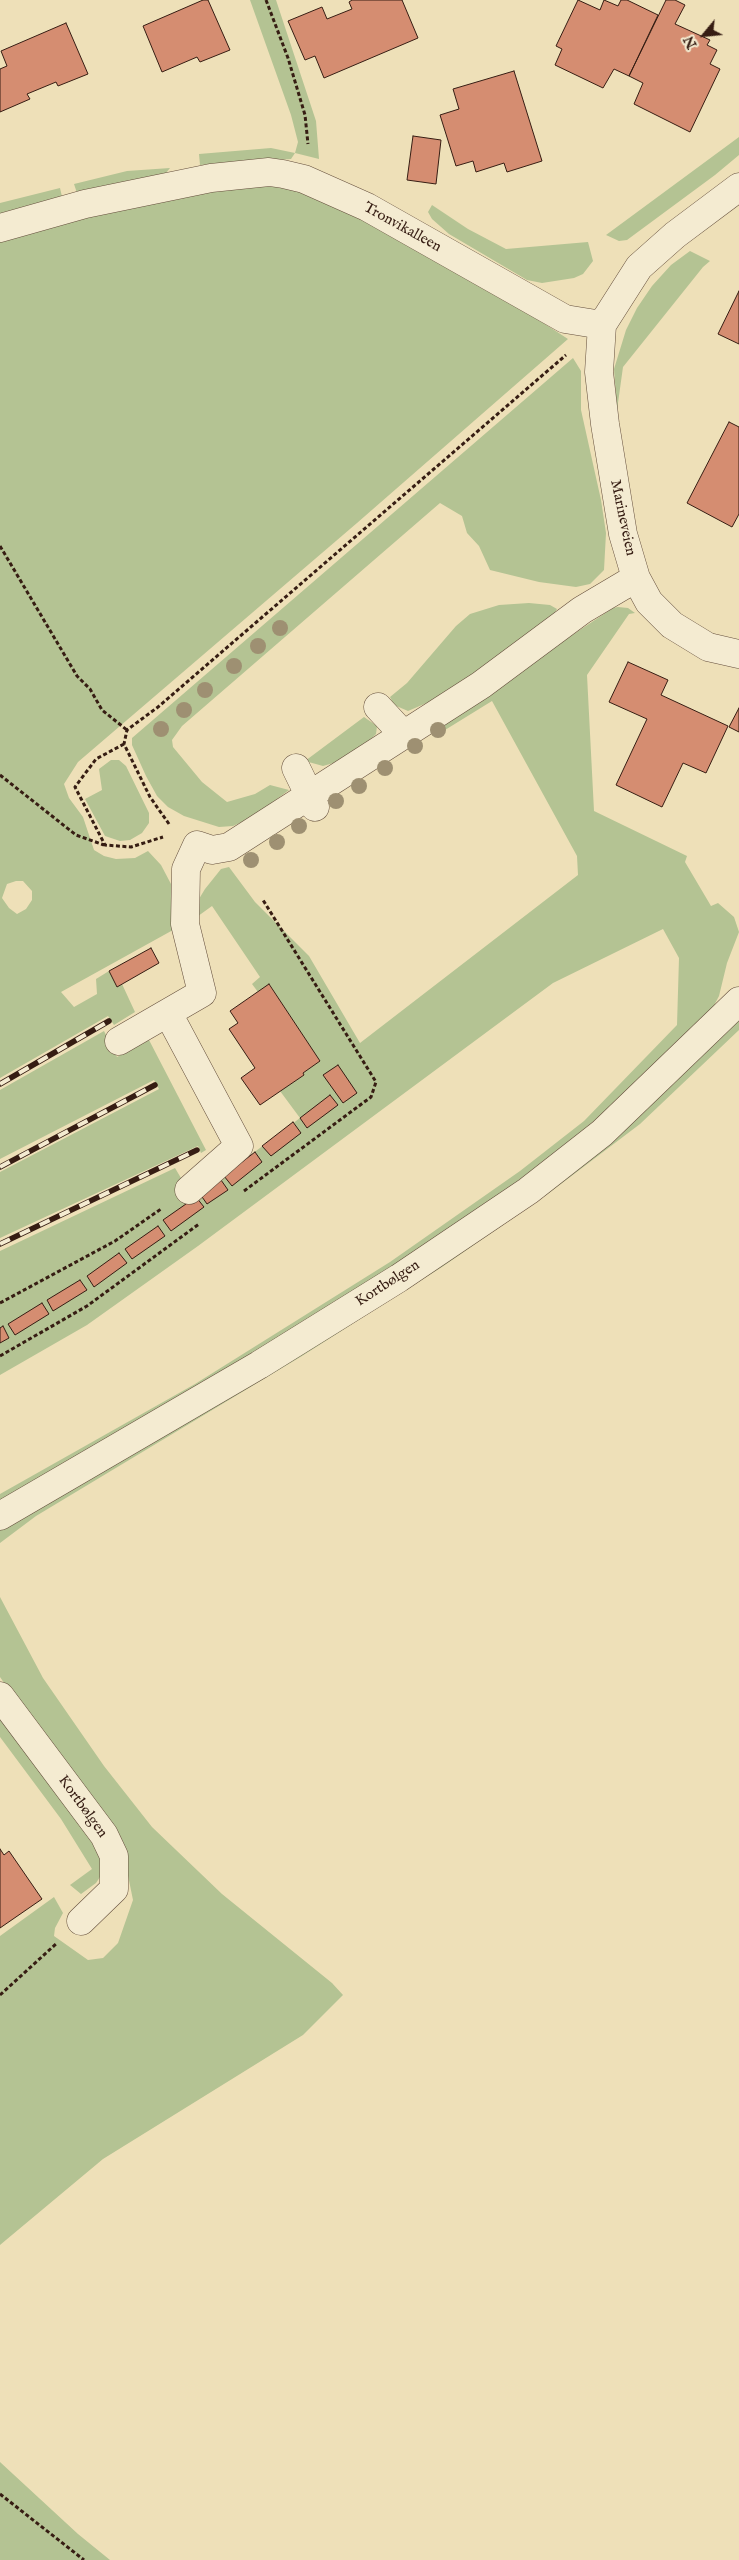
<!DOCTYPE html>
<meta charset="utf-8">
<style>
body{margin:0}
#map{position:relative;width:739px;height:2560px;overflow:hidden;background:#eee0b8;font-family:"IM FELL English",serif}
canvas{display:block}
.north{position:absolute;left:679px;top:10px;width:50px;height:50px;-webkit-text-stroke:4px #f4ebd1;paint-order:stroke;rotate:242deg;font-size:14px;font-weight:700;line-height:20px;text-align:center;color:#361d13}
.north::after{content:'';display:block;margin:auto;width:18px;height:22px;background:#361d13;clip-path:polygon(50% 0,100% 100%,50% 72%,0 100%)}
</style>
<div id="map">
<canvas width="739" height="2560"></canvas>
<div class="north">N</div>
</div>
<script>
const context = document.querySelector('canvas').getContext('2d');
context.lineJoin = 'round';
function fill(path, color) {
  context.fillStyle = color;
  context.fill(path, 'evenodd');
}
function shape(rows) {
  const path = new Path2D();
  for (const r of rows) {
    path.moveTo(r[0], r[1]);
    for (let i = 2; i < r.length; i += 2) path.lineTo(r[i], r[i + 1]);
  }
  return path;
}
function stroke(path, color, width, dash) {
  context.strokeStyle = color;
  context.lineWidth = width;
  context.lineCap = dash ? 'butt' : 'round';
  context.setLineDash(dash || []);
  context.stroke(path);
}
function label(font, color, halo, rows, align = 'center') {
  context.font = font + ' "IM FELL English",serif';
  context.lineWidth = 5;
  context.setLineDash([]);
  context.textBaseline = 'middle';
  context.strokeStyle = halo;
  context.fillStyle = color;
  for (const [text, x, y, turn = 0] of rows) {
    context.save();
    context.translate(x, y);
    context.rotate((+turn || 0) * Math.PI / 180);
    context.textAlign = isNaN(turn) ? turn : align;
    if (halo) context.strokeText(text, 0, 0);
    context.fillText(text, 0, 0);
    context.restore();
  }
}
fill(shape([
 [250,0,276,0,316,121,319,159,295,153,291,159,200,165,199,154,271,148,295,153,298,142,291,115],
 [739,137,739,155,715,175,627,240,619,241,606,235],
 [170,168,162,178,77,193,74,184,127,171],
 [253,182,318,195,528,313,568,339,357,523,78,762,64,784,69,798,83,817,94,850,104,856,116,859,135,858,148,851,161,865,171,884,173,930,61,992,74,1007,97,994,96,979,109,971,117,986,122,984,135,1012,114,1025,108,1016,0,1078,0,240,164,197],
 [16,881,23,881,32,891,32,900,26,909,17,914,9,908,2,898,7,884],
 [60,188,63,201,0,219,0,203],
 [432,205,468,229,506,249,588,242,593,261,583,274,574,278,542,283,527,280,449,234,432,219,428,212],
 [690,251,710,261,703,267,623,367,617,410,614,369,626,330,637,308,652,286,671,265],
 [573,358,581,371,581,410,601,500,606,533,604,570,590,584,576,587,539,582,490,570,479,546,467,533,462,516,440,503,182,726,172,740,173,747,202,782,227,802,255,794,270,785,289,790,253,817,233,826,219,827,184,816,168,807,157,796,146,776,132,745,132,738],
 [529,603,550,605,557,609,553,616,450,693,408,711,394,705,390,697,407,683,456,626,470,614,499,605],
 [618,607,628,608,635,613,629,614,587,675,594,811,687,856,685,862,711,906,718,903,734,917,739,932,727,963,719,996,710,1013,597,1124,424,1250,0,1506,0,1494,195,1384,390,1262,520,1171,584,1121,677,1025,679,958,663,929,553,983,198,1246,87,1325,0,1375,0,1251,175,1168,193,1198,300,1118,280,1091,304,1075,303,1073,320,1061,270,985,258,992,252,984,260,977,212,906,194,919,191,912,205,889,221,869,229,867,255,902,309,956,360,1043,578,875,577,856,492,701,445,730,441,722,613,608],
 [364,717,377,726,376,734,365,745,337,762,323,766,305,761],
 [111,760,119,760,126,766,149,813,149,823,142,833,130,840,120,841,105,836,85,799,102,790,99,769],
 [739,1015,739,1030,640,1124,549,1193,442,1267,302,1356,36,1516,0,1543,0,1528,347,1322],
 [104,1031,117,1057,149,1040,206,1150,201,1153,198,1146,0,1238,0,1172,159,1089,154,1080,0,1159,0,1090],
 [0,1597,43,1678,104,1766,152,1827,222,1894,332,1983,343,1995,303,2035,103,2159,0,2245,0,1936,54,1897,63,1913,55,1928,54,1936,88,1960,103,1958,118,1943,133,1900,125,1861,0,1677],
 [0,1709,88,1832,100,1855,104,1871,96,1883,81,1894,70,1885,92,1869,61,1819,0,1737],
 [0,2462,78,2534,110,2560,0,2560]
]), '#b4c393');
const building = shape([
 [203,0,208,0,230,50,200,62,197,57,162,72,143,26,203,0],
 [402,0,418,38,324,78,315,56,305,60,288,21,322,7,327,19,352,9,349,2,352,0,402,0],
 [578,0,600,10,604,0,618,6,621,0,627,0,658,15,629,76,614,69,603,88,555,65,562,49,556,46,578,0],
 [666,0,675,0,685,5,675,24,710,40,707,45,717,50,710,64,720,69,690,132,634,104,643,83,629,76,666,0],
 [66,23,88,74,58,86,56,82,27,94,30,99,0,112,0,69,7,66,1,51,66,23],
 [514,71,542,161,507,172,504,163,476,172,473,161,456,166,440,115,459,109,453,89,514,71],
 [413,136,441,140,436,184,407,180,413,136],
 [739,291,739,344,718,334,739,291],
 [729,422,739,427,739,514,732,527,687,503,729,422],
 [628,662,668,680,661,695,728,726,706,773,683,763,662,807,616,785,647,719,609,702,628,662],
 [739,708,739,732,729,727,739,708],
 [151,948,159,963,117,987,109,971,151,948],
 [269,984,320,1061,303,1073,304,1075,260,1105,241,1078,255,1068,229,1029,238,1023,230,1011,269,984],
 [338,1065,357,1093,343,1103,323,1075,338,1065],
 [330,1095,338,1105,307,1128,300,1118,330,1095],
 [293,1122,301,1133,271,1156,262,1146,293,1122],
 [255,1152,262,1162,232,1186,224,1176,255,1152],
 [221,1180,228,1190,207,1204,200,1194,221,1180],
 [196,1197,204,1207,171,1231,163,1220,196,1197],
 [158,1226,165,1236,132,1259,125,1249,158,1226],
 [119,1253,127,1263,94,1287,87,1276,119,1253],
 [80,1280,87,1290,53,1311,47,1300,80,1280],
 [42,1303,49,1314,15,1335,8,1324,42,1303],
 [3,1326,9,1338,0,1343,0,1328,3,1326],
 [0,1849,4,1855,9,1851,42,1899,0,1928,0,1849]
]);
fill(building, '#d58d71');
stroke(building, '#361d13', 1);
const minor = shape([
 [0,228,85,204,211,178,269,172,283,174,304,179,367,207,565,319,602,325,639,267,675,235,739,187],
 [602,325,599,372,605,424,623,534,636,578,649,602,672,625,708,647,739,654],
 [378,707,404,735],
 [296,768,315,807],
 [168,1013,239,1146,189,1190],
 [119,1041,202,993,185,924,186,869,197,845,212,850,229,847,481,685,582,610,636,578],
 [0,1516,259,1365,399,1278,528,1191,602,1133,739,1001],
 [0,1696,104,1835,114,1856,114,1889,81,1921]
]);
stroke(minor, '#644e3c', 29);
stroke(shape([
 [266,0,288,58,305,115,308,144],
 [0,546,77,676,90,689,102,710,127,730],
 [124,744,96,759,75,787,105,845,131,847,163,837],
 [0,775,76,835,104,845],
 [169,824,150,797,124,744,127,730,158,707,566,355],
 [244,1191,371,1097,376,1082,263,900],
 [0,1303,115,1241,161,1209],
 [0,1356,87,1306,199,1224],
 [0,1995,57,1943],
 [0,2494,84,2560]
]), '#361d13', 3, [4, 2.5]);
stroke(minor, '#f4ebd1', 28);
const rail = shape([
 [0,1084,109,1021],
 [0,1167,155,1085],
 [0,1244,197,1150]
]);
stroke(rail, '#361d13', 5.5);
stroke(rail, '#f4ebd1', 4, [11]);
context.fillStyle = '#9e9072';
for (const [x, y] of [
 [280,628],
 [258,646],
 [234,666],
 [205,690],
 [184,710],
 [161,729],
 [438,730],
 [415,746],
 [385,768],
 [359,786],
 [336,801],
 [299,826],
 [277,842],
 [251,860]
]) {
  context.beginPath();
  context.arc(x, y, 8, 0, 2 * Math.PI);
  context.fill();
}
label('15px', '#361d13', '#f4ebd1', [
 ["Tronvikalleen",402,228,29],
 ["Marineveien",622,518,78],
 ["Kortbølgen",388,1284,-33],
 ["Kortbølgen",82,1807,54]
]);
</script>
